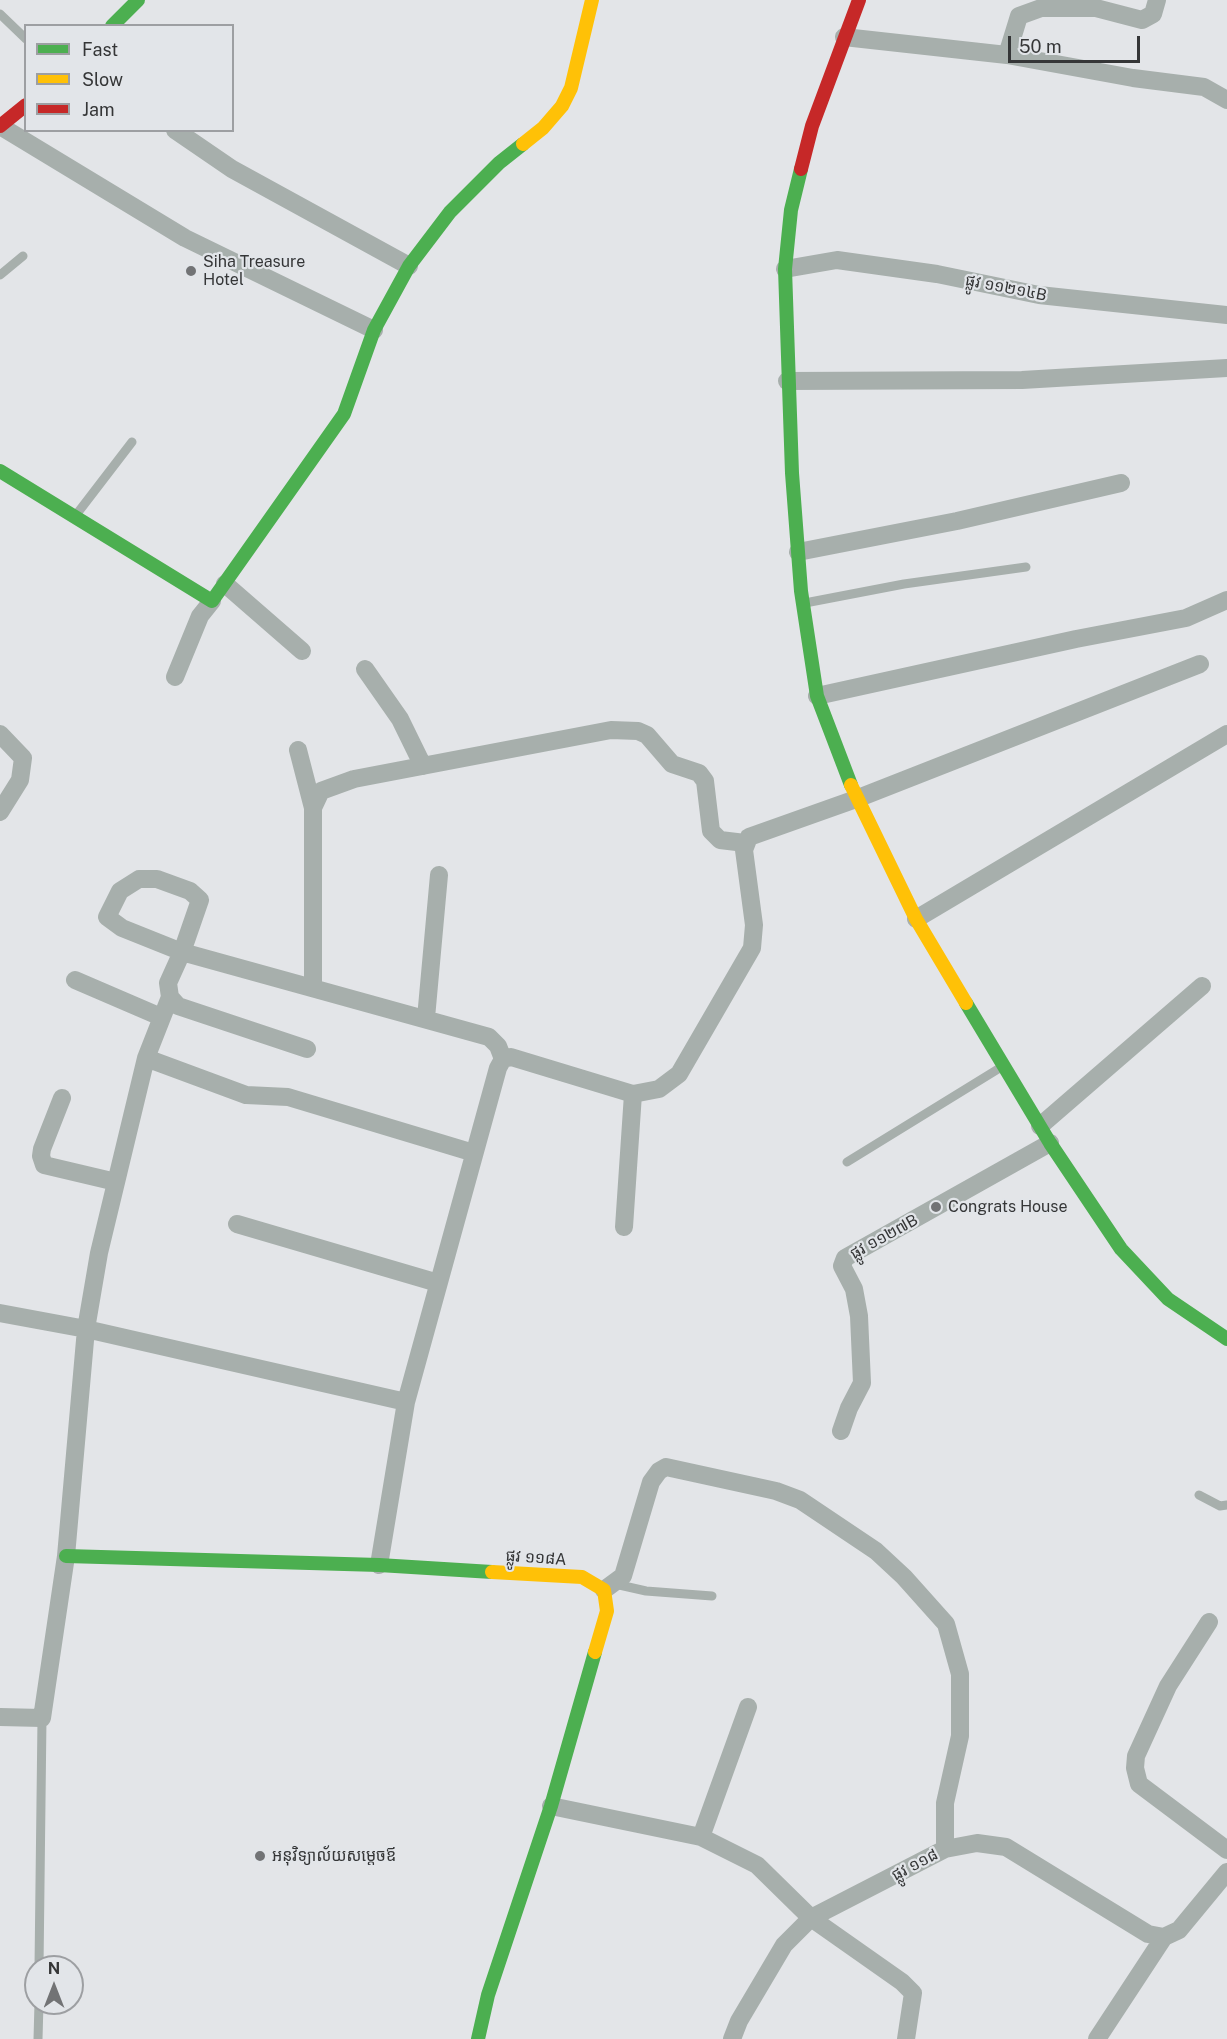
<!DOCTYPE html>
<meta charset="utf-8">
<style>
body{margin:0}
#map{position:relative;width:1227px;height:2039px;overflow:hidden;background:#e3e5e8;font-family:"Public Sans",sans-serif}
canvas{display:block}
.legend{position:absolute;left:24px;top:24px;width:210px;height:108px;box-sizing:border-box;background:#e2e5e9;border:2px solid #9d9fa2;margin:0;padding:8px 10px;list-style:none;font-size:18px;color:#353637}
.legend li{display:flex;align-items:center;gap:12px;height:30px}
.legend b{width:30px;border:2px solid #9d9fa2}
.north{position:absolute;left:24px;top:1955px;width:60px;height:60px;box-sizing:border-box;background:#e2e5e9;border:2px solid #9d9fa2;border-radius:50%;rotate:0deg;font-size:16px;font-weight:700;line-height:24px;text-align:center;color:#353637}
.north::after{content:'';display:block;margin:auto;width:21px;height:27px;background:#727375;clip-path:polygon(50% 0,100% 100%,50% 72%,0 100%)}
.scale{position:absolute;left:1008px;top:36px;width:132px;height:27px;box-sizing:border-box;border:3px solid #353637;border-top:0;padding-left:8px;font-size:18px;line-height:21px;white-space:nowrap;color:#353637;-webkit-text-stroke:4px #e2e5e9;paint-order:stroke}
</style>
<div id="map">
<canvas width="1227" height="2039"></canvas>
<ul class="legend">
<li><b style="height:8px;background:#4caf50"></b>Fast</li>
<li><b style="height:8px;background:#ffc107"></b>Slow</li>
<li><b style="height:8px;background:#c62828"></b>Jam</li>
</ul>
<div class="north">N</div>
<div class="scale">50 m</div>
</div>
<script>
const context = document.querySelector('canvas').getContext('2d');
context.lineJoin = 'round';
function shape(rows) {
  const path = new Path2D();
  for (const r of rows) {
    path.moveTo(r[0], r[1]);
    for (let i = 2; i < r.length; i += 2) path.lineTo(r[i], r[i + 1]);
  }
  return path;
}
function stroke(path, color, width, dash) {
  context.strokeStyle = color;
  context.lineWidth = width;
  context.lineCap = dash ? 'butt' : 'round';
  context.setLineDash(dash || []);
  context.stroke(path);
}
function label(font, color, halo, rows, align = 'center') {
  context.font = font + ' "Public Sans","Noto Sans Khmer",sans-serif';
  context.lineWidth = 4.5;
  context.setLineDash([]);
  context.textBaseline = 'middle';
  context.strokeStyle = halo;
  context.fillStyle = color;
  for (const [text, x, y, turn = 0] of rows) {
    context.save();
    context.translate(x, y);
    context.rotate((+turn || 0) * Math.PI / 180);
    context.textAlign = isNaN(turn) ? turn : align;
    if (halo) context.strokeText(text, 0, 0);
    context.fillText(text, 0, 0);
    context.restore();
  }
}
stroke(shape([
 [0,14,26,39],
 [0,275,23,256],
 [76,515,132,442],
 [805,603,904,584,1026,567],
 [847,1162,1003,1066],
 [1199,1495,1220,1506,1227,1505],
 [615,1584,646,1591,712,1596],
 [39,1967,42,1718],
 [38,2039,39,2003]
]), '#a7afac', 9);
stroke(shape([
 [844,37,1007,55,1133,78,1204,87,1227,100],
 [1007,55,1019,16,1041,8,1096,8,1142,20,1153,14,1157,0],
 [0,126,185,238,374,330],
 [175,130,232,169,409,266],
 [785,269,837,260,937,274,1039,295,1227,315],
 [787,381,1022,380,1227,368],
 [798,552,957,521,1121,483],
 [225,584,302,651],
 [365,669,400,719,423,766],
 [175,677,200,616,212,601],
 [817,696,1076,639,1186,618,1227,600],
 [0,734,23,758,20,780,0,812],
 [298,750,313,808,313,988],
 [313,808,321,791,354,779,611,730,638,731,647,735,672,764,699,773,705,781,711,831,720,840,745,843],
 [916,919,1227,734],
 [75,980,161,1017],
 [426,1018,439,875],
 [307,1049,178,1006,170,997,168,983,182,952,200,900,190,891,157,879,139,879,120,891,107,917,122,928,182,952,489,1037,498,1046,503,1059],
 [146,1058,246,1095,288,1097,474,1153],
 [503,1059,511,1057,633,1094,659,1089,679,1074,752,948,754,925,744,850,749,837,856,799,1200,664],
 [62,1098,42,1149,41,1156,44,1165,116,1182],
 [1040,1126,1202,986],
 [237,1224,438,1283],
 [624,1227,633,1094],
 [0,1313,86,1329,406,1402],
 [841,1431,849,1408,862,1383,859,1316,854,1289,842,1266,845,1258,1050,1143],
 [379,1565,406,1402,498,1068,503,1059],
 [604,1590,623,1576,651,1482,659,1471,666,1467,776,1491,800,1500,876,1551,904,1577,946,1624,960,1674,960,1736,945,1803,945,1849],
 [1209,1622,1168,1686,1136,1756,1135,1768,1139,1784,1227,1850],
 [0,1717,42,1718,66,1556,86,1329,99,1253,146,1058,170,997],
 [551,1806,701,1837,757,1865,811,1918,902,1982,913,1993,906,2039],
 [701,1837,748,1707],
 [732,2039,739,2021,784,1945,811,1918,945,1849,977,1843,1006,1847,1148,1934,1164,1937,1179,1930,1227,1872],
 [1097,2039,1164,1937]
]), '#a7afac', 18);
stroke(shape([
 [112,26,138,0],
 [801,169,791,210,785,269,792,473,801,591,817,696,851,785],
 [0,471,212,601,344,414,374,330,409,266,450,212,499,163,523,144],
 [966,1003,1050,1143,1121,1249,1168,1299,1227,1339],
 [66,1556,379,1565,492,1572],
 [478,2039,488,1995,551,1806,595,1652]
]), '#4caf50', 14);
stroke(shape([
 [523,144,543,128,562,106,571,88,592,0],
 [851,785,916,919,966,1003],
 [492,1572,582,1577,604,1590,607,1611,595,1652]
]), '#ffc107', 14);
stroke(shape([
 [0,126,26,105],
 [801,169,812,126,859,0]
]), '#c62828', 14);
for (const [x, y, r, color] of [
 [191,271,6,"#727375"],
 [936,1207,6,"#727375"],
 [260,1856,6,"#727375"]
]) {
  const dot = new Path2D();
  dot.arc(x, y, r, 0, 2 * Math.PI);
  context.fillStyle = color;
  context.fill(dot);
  stroke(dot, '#e2e5e9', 2);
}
label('16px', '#353637', '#e2e5e9', [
 ["Siha Treasure",203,262],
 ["Hotel",203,280],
 ["Congrats House",948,1207],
 ["អនុវិទ្យាល័យសម្តេចឪ",272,1856]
], 'left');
label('16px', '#353637', '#e2e5e9', [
 ["ផ្លូវ ១១២១៤B",1006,288,11],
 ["ផ្លូវ ១១២៧B",884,1237,-29],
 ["ផ្លូវ ១១៨A",536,1558,4],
 ["ផ្លូវ ១១៨",915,1865,-28]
]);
</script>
